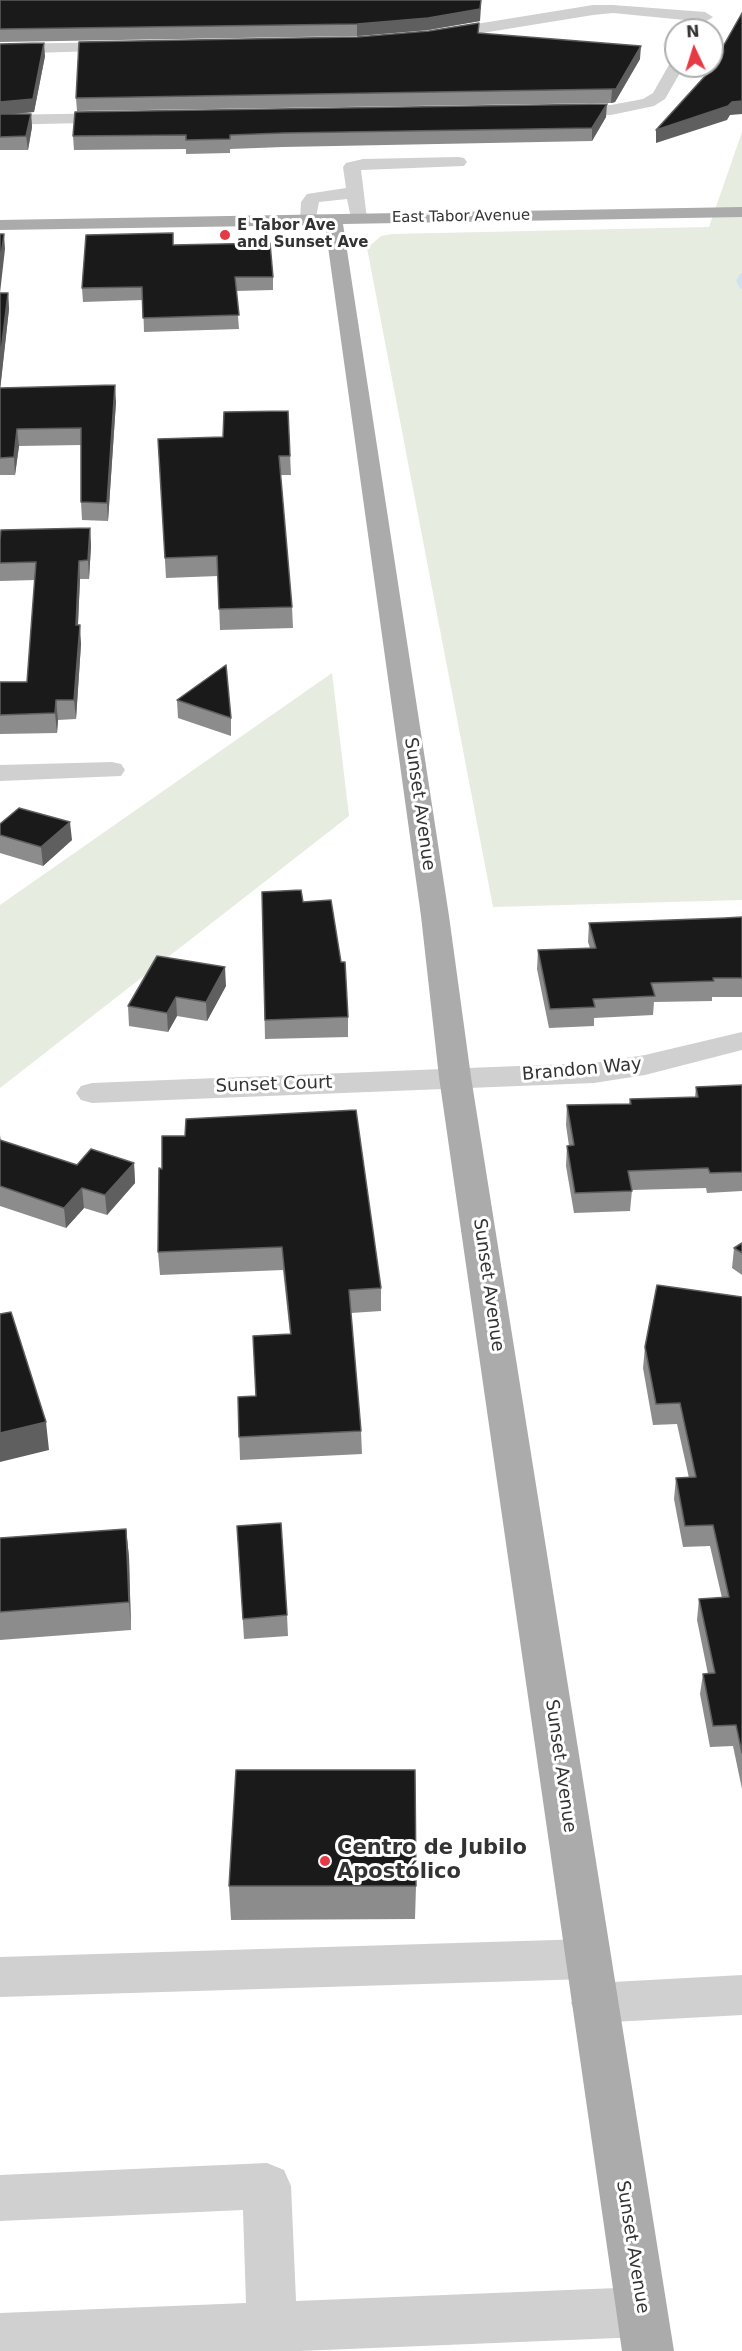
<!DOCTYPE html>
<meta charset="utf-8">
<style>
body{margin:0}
#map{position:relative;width:742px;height:2351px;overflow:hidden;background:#fff;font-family:"DejaVu Sans",sans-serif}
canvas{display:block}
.north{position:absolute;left:664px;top:18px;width:60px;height:60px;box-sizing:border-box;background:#fff;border:2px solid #adadad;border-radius:50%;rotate:356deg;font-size:16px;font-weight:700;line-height:24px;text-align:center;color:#333}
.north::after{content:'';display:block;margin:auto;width:21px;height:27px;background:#e63946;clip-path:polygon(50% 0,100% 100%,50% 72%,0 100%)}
</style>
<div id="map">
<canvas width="742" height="2351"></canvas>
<div class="north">N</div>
</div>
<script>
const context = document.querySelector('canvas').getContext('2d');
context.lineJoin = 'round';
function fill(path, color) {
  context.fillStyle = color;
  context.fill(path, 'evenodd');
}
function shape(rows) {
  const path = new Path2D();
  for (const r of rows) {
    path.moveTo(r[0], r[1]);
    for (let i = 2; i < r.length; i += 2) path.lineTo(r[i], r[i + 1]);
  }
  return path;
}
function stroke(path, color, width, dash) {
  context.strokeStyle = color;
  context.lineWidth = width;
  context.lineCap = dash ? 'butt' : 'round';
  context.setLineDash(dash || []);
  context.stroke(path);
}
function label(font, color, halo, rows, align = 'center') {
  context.font = font + ' "DejaVu Sans",sans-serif';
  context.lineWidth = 6;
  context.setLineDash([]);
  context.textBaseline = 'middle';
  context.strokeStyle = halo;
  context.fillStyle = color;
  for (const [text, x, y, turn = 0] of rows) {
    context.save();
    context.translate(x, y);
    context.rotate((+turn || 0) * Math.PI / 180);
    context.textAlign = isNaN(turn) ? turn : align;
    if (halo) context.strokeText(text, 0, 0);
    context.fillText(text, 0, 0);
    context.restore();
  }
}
fill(shape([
 [742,132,742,900,493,907,367,248,381,236,393,234,709,227],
 [332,673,349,816,0,1088,0,905]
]), '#e6ecdf');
fill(shape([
 [742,273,742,289,740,288,736,281,740,274,742,273]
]), '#cfe2ee');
fill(shape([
 [593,5,613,5,705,12,713,17,705,22,613,13,593,15,433,41,425,36,433,31,593,5],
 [124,42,132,47,130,50,0,54,0,44,124,42],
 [676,61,676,66,684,66,665,99,654,106,611,115,563,116,555,111,563,106,611,105,643,99,653,93,670,63,676,61],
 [118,113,124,114,126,118,124,122,0,125,0,115,118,113],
 [458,157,464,158,467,162,464,166,361,170,367,219,364,223,352,223,347,199,319,202,315,223,309,224,300,219,301,202,307,194,346,188,343,167,346,163,363,159,458,157],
 [112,762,121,764,125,770,121,776,0,781,0,765,112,762],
 [742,1032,742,1050,645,1075,594,1083,92,1103,81,1100,76,1093,81,1086,92,1083,594,1063,645,1055,742,1032],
 [587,1939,603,1945,610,1959,603,1973,587,1979,0,1997,0,1957,587,1939],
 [742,1975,742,2015,594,2023,578,2017,571,2003,578,1989,594,1983,742,1975],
 [267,2163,284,2170,291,2186,296,2301,642,2287,660,2294,667,2312,660,2330,642,2337,299,2351,0,2351,0,2313,246,2303,243,2210,0,2221,0,2175,267,2163]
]), '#d0d0d0');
fill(shape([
 [742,207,742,217,343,224,449,916,471,1077,674,2351,622,2351,439,1077,421,916,325,225,0,230,0,220,742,207]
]), '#ababab');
fill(shape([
 [0,0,481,0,480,21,428,30,357,36,0,42],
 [479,33,640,59,615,102,611,103,77,111,76,98,357,37],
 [0,44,45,56,34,112,11,114,31,114,32,127,28,150,0,150],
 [606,117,592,141,283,147,230,149,230,153,186,154,186,149,74,150,73,136],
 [174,245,273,277,273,290,236,291,239,329,144,332,143,300,83,302,82,288],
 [0,293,8,293,9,309,0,388,116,402,108,521,82,520,81,502,81,445,19,446,15,475,0,475],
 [288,411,291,475,280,475,292,607,293,628,220,630,218,576,166,578,158,439,223,437],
 [90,528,91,546,89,579,80,579,78,625,81,644,76,719,58,720,57,733,0,734,0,682,27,682,35,580,0,581,0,540],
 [177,700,231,718,231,736,178,718],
 [0,824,72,840,43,866,0,853],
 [262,892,303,902,348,1017,348,1037,265,1039],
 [742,917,742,997,712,997,712,1001,654,1002,653,1015,594,1018,594,1026,549,1028,537,969,538,950,590,948,588,942,589,923,725,918],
 [226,986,207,1021,177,1016,168,1032,129,1026,128,1006],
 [742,1085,742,1191,707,1193,706,1188,632,1190,630,1211,574,1213,566,1166,567,1146,569,1146,566,1125,567,1105,629,1104,630,1099,695,1097,696,1087],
 [0,1135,1,1141,77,1165,134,1163,135,1183,107,1215,84,1208,66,1228,0,1206],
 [159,1168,381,1288,381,1311,351,1313,361,1431,362,1454,240,1460,238,1397,255,1396,290,1334,283,1270,160,1275,158,1252],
 [742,1243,742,1275,732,1268,734,1248],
 [742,1297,742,1789,733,1746,710,1747,700,1694,703,1674,708,1674,697,1620,699,1599,722,1598,710,1546,683,1547,674,1499,676,1478,689,1478,677,1424,653,1425,643,1368,645,1347],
 [237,1526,287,1615,288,1636,244,1639],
 [126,1529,129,1557,131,1630,0,1640,0,1538],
 [229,1886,416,1886,415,1919,231,1920]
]), '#8c8c8c');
fill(shape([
 [481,0,480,21,428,30,357,36,357,24],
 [44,43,45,56,34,112,0,115,0,102],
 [641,46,640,59,615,102,611,103,612,89],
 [742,101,742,114,730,115,727,120,656,143,656,130,732,102],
 [607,104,606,117,592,141,592,128],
 [31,114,32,127,28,150,26,136],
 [4,234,5,249,0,293,0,264],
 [8,293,9,309,0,391,0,360],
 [115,385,116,402,108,521,107,503],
 [17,429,19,446,15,475,14,457],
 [90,528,91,546,89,579,88,560],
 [79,561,80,579,77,644,76,625],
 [80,625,81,644,76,719,74,700],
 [56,700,58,720,57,733,55,713],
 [70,822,72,840,43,866,41,847],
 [225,967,226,986,207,1021,206,1002],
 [176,997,177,1016,168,1032,167,1013],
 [134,1163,135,1183,107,1215,105,1195],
 [82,1188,84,1208,66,1228,64,1208],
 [46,1422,49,1450,0,1462,0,1433],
 [126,1529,129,1557,131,1630,129,1602]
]), '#5f5f5f');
const building = shape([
 [0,0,481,0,480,9,428,18,357,24,0,29,0,0],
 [742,13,742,101,732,102,728,106,656,130,706,75,712,66,742,13],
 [479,23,478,33,641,46,616,89,612,89,76,98,79,42,357,37,429,31,479,23],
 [44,43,33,99,0,102,0,44,44,43],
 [607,104,592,128,283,133,230,135,230,139,186,140,186,135,73,136,75,112,607,104],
 [0,114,31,114,26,136,0,137,0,114],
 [173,233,173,245,270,243,273,277,235,277,239,315,143,318,142,287,82,288,86,235,173,233],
 [0,234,4,234,0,264,0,234],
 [0,293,8,293,0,360,0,293],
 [115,385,107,503,81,502,81,428,17,429,14,457,0,458,0,388,115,385],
 [288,411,290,456,279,456,292,607,219,609,217,556,165,558,158,439,223,437,224,412,288,411],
 [90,528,88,560,79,561,76,625,80,625,74,700,56,700,55,713,0,715,0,682,27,682,36,562,0,563,0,540,1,530,90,528],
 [226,665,231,718,177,700,226,665],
 [19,808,70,822,41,847,0,835,0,824,19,808],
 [301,890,303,902,331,900,341,962,345,962,348,1017,265,1020,262,892,301,890],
 [742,917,742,978,713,978,714,981,651,983,655,996,593,999,595,1007,550,1009,538,950,596,948,589,923,725,918,742,917],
 [157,956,225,967,206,1002,176,997,167,1013,128,1006,157,956],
 [742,1085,742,1172,710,1173,708,1168,628,1171,632,1191,575,1193,567,1146,574,1145,567,1105,631,1104,630,1099,698,1097,696,1087,742,1085],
 [356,1110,381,1288,349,1290,361,1431,239,1437,238,1397,256,1396,253,1336,291,1334,282,1247,158,1252,159,1168,162,1169,162,1136,185,1136,186,1119,356,1110],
 [0,1140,77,1165,91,1149,134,1163,105,1195,82,1188,64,1208,0,1186,0,1140],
 [742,1243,742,1253,734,1248,742,1243],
 [657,1285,742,1297,742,1753,736,1725,713,1726,703,1674,715,1673,699,1599,729,1597,713,1525,685,1526,676,1478,696,1477,680,1403,656,1404,645,1347,657,1285],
 [11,1312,46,1422,0,1433,0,1314,11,1312],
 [281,1523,287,1615,243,1619,237,1526,281,1523],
 [126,1529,129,1602,0,1612,0,1538,126,1529],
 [236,1770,415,1770,416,1886,229,1886,236,1770]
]);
fill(building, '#1a1a1a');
stroke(building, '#5f5f5f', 1.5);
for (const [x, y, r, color] of [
 [225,235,6,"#e63946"],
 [325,1861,6,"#e63946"]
]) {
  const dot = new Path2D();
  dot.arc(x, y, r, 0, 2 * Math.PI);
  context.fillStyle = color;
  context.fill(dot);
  stroke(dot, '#fff', 2);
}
label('15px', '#333', '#fff', [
 ["East Tabor Avenue",461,217,-1]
]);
label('bold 15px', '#333', '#fff', [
 ["E Tabor Ave",237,226],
 ["and Sunset Ave",237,243]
], 'left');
label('18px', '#333', '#fff', [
 ["Sunset Avenue",419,804,82],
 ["Brandon Way",582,1070,-5],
 ["Sunset Court",274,1085,-2],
 ["Sunset Avenue",488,1285,82],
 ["Sunset Avenue",560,1766,82],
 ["Sunset Avenue",632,2247,81]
]);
label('bold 21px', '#333', '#fff', [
 ["Centro de Jubilo",337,1849],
 ["Apostólico",337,1873]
], 'left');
</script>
